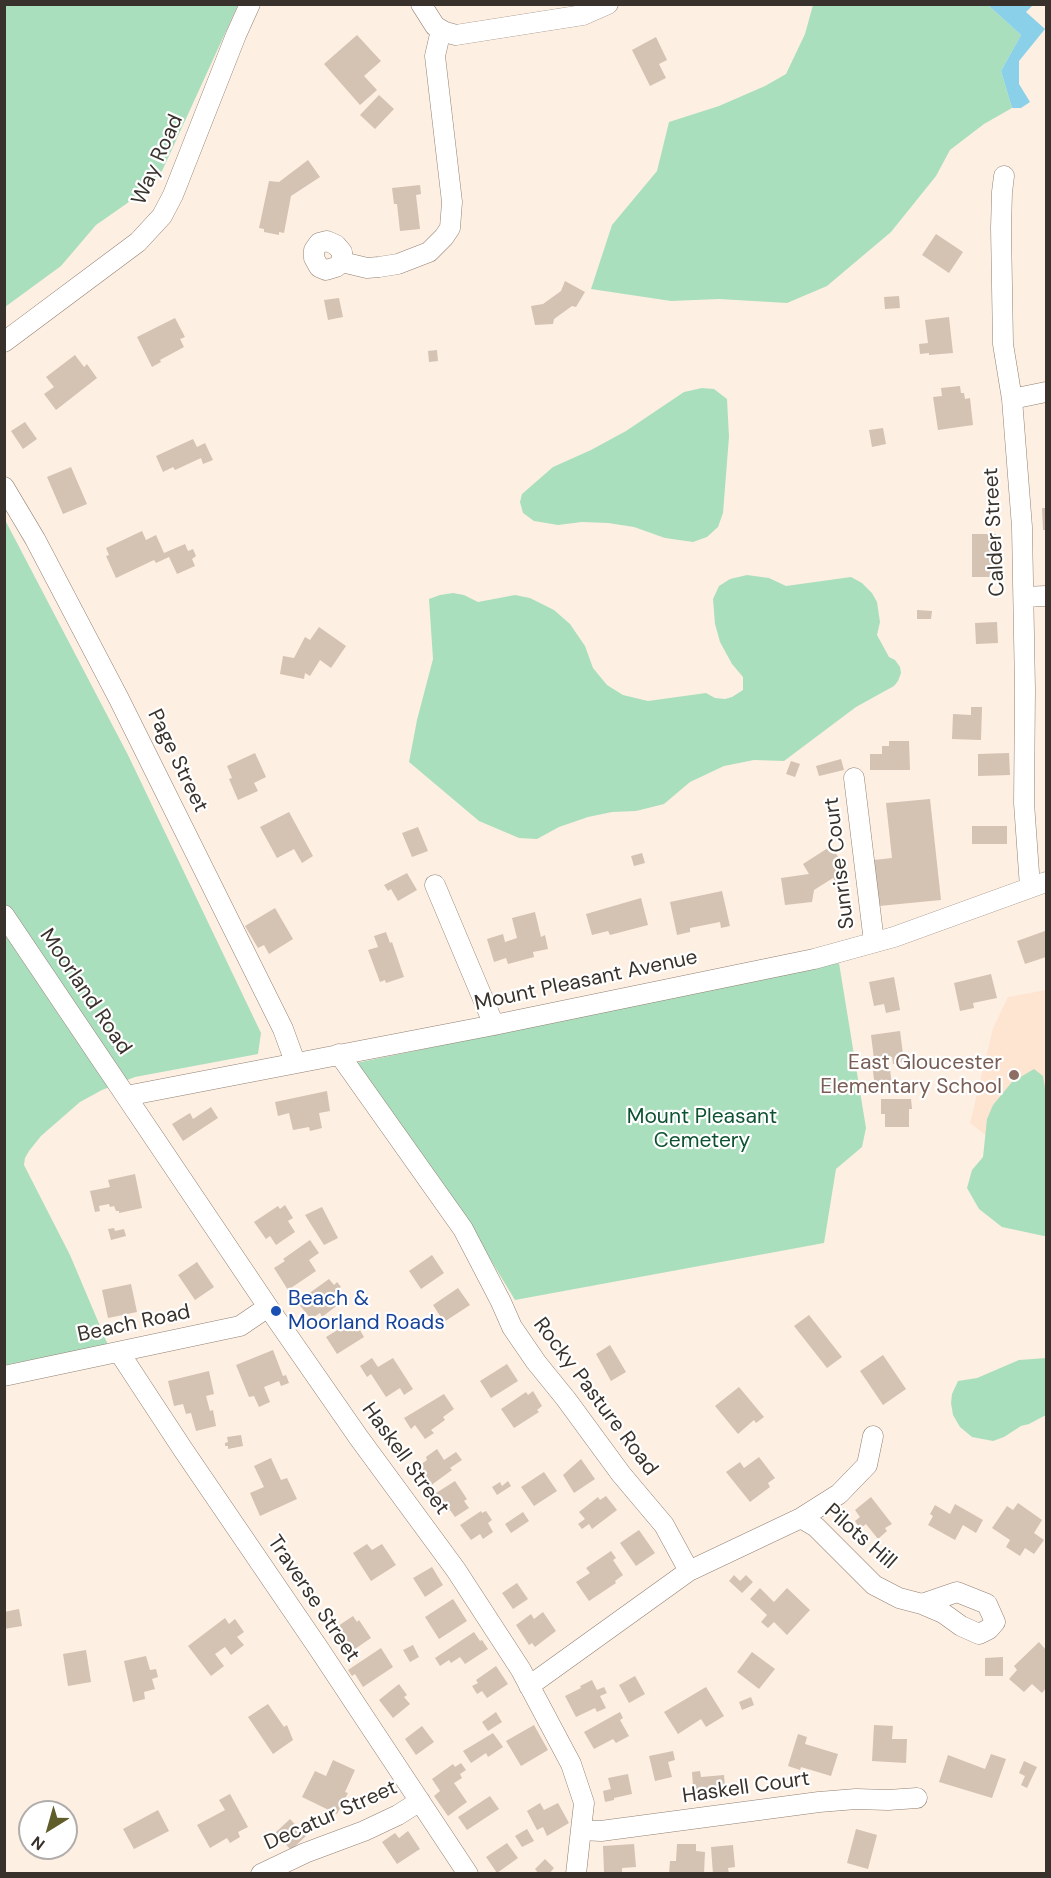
<!DOCTYPE html>
<style>
body{margin:0}
#map{position:relative;width:1051px;height:1878px;overflow:hidden;background:#feefe3;font-family:"DM Sans",sans-serif}
canvas{display:block}
.frame{position:absolute;inset:0;border:6px solid #39322c;pointer-events:none}
.north{position:absolute;left:18px;top:1800px;width:60px;height:60px;box-sizing:border-box;background:#fff;border:2px solid #b0adab;border-radius:50%;rotate:217deg;font-size:16px;font-weight:700;line-height:24px;text-align:center;color:#39322c}
.north::after{content:'';display:block;margin:auto;width:21px;height:27px;background:#605d2a;clip-path:polygon(50% 0,100% 100%,50% 72%,0 100%)}
</style>
<div id="map">
<canvas width="1051" height="1878"></canvas>
<div class="frame"></div>
<div class="north">N</div>
</div>
<script>
const context = document.querySelector('canvas').getContext('2d');
context.lineJoin = 'round';
function fill(path, color) {
  context.fillStyle = color;
  context.fill(path, 'evenodd');
}
function shape(rows) {
  const path = new Path2D();
  for (const r of rows) {
    path.moveTo(r[0], r[1]);
    for (let i = 2; i < r.length; i += 2) path.lineTo(r[i], r[i + 1]);
  }
  return path;
}
function stroke(path, color, width, dash) {
  context.strokeStyle = color;
  context.lineWidth = width;
  context.lineCap = dash ? 'butt' : 'round';
  context.setLineDash(dash || []);
  context.stroke(path);
}
function label(font, color, halo, rows, align = 'center') {
  context.font = font + ' "DM Sans",sans-serif';
  context.lineWidth = 4.5;
  context.setLineDash([]);
  context.textBaseline = 'middle';
  context.strokeStyle = halo;
  context.fillStyle = color;
  for (const [text, x, y, turn = 0] of rows) {
    context.save();
    context.translate(x, y);
    context.rotate((+turn || 0) * Math.PI / 180);
    context.textAlign = isNaN(turn) ? turn : align;
    if (halo) context.strokeText(text, 0, 0);
    context.fillText(text, 0, 0);
    context.restore();
  }
}
fill(shape([
 [1046,990,1046,1196,1004,1150,970,1123,993,1028,1008,997]
]), '#fee5d1');
fill(shape([
 [5,4,238,5,162,171,154,178,149,188,96,225,61,266,5,307],
 [813,5,988,5,1021,35,1001,71,1012,108,984,124,950,150,936,176,891,232,827,286,787,303,719,299,671,301,591,289,612,225,657,171,669,122,719,106,765,86,786,74,805,34],
 [702,388,714,389,727,399,729,437,723,513,718,527,707,537,693,542,665,538,634,527,608,523,582,522,558,525,534,521,523,513,520,502,522,494,553,467,591,450,626,431,684,392],
 [4,518,128,755,261,1033,258,1054,135,1077,102,1090,80,1102,41,1136,29,1151,25,1158,24,1165,70,1255,108,1345,5,1365],
 [747,575,769,578,786,586,851,577,862,583,872,593,877,602,880,622,877,635,889,657,895,660,900,667,901,673,898,681,894,686,856,707,784,761,754,760,724,766,690,782,664,804,636,811,612,812,588,817,559,827,537,839,519,838,479,821,409,762,417,720,433,659,429,599,440,595,453,593,464,595,478,602,515,595,530,598,554,610,570,624,585,646,593,668,607,685,623,695,648,701,706,693,715,698,725,699,732,697,743,690,743,677,732,664,720,642,715,624,713,599,719,586,730,579],
 [839,963,866,1128,862,1147,836,1169,824,1243,515,1300,469,1224,356,1063],
 [1034,1069,1043,1076,1046,1094,1046,1235,1044,1236,1002,1227,979,1209,967,1188,972,1170,983,1157,987,1119,993,1105,1012,1082],
 [1046,1358,1046,1415,1029,1424,1021,1426,1004,1437,993,1441,972,1437,960,1427,953,1415,951,1403,952,1394,958,1381,977,1378,1019,1360]
]), '#aadfbd');
fill(shape([
 [988,5,1033,5,1026,12,1045,29,1019,61,1019,84,1030,102,1021,108,1012,108,1001,71,1021,35]
]), '#89d0e8');
fill(shape([
 [357,35,381,61,364,76,377,90,360,105,324,64],
 [656,37,667,60,659,64,666,78,650,86,632,50],
 [379,95,394,109,375,129,360,115],
 [308,160,320,177,291,196,284,233,279,232,279,235,264,232,264,229,259,228,269,181,279,182],
 [420,185,421,194,416,195,420,229,400,231,397,204,394,204,392,188],
 [936,234,963,252,949,273,922,255],
 [565,281,585,292,576,307,572,306,554,319,553,324,535,325,531,306,543,304,561,291],
 [899,296,900,308,885,309,884,297],
 [339,298,343,317,328,320,324,300],
 [949,317,953,353,929,355,929,353,920,354,919,344,928,343,925,320],
 [175,318,185,337,180,339,184,347,160,360,161,362,152,367,137,337],
 [437,350,438,361,429,362,428,351],
 [75,355,84,367,87,364,97,378,56,410,44,394,54,387,46,377],
 [960,386,961,393,964,393,965,399,970,398,973,425,938,430,933,397,942,396,941,388],
 [25,422,37,439,23,449,11,431],
 [883,428,886,444,872,447,869,430],
 [193,439,197,447,205,443,213,460,203,464,201,458,175,470,173,467,163,472,156,456],
 [71,467,87,504,63,514,47,477],
 [1042,508,1046,508,1046,530,1043,530],
 [142,531,146,540,156,535,164,553,185,544,188,551,193,549,196,556,192,559,195,566,177,574,169,557,156,563,154,560,116,578,106,556,109,555,106,548],
 [972,534,996,534,997,577,972,577],
 [917,610,932,611,931,619,917,619],
 [997,622,998,643,976,644,975,623],
 [319,627,346,646,331,668,320,660,310,676,305,673,304,679,280,674,283,656,294,658,305,637,310,640],
 [971,707,982,707,981,740,952,739,953,714,971,715],
 [889,741,909,741,910,770,870,770,870,754,882,754,882,746,889,746],
 [255,753,266,777,254,783,258,791,238,800,229,779,232,778,227,766],
 [1009,753,1010,775,978,776,978,754],
 [841,759,844,770,819,776,816,766],
 [791,761,800,764,795,777,786,774],
 [930,799,941,900,879,906,874,860,892,858,886,803],
 [289,812,313,856,302,863,294,849,277,858,260,827],
 [972,826,1007,826,1007,844,972,844],
 [418,827,428,851,412,857,402,833],
 [831,846,848,872,835,881,833,878,814,890,812,902,785,905,781,878,809,874,803,864],
 [642,853,645,863,634,866,631,856],
 [407,873,417,890,398,901,391,889,388,891,384,885],
 [722,891,730,926,721,928,720,922,690,928,690,932,677,935,670,902],
 [641,898,648,925,610,935,608,931,592,935,586,914],
 [275,908,293,939,269,954,264,945,258,948,245,926],
 [535,912,541,937,545,935,548,949,533,952,534,957,508,964,506,958,494,962,487,939,503,934,505,942,517,938,512,918],
 [1045,931,1046,957,1025,964,1017,941],
 [386,932,390,943,392,942,404,977,386,983,385,980,380,982,368,950,378,947,374,936],
 [991,974,997,998,973,1003,974,1008,960,1011,954,983],
 [894,977,900,1010,886,1013,884,1004,874,1006,869,982],
 [900,1031,904,1062,893,1064,892,1057,874,1059,871,1035],
 [890,1069,892,1086,875,1088,873,1071],
 [327,1091,330,1111,319,1113,322,1128,310,1131,309,1127,293,1130,289,1113,278,1116,275,1102],
 [881,1099,911,1099,912,1109,909,1109,909,1127,885,1127,885,1114,881,1114],
 [211,1107,218,1118,183,1141,172,1124,190,1113,193,1119],
 [135,1174,142,1208,119,1213,119,1211,116,1211,114,1206,110,1207,109,1204,99,1206,100,1211,95,1212,90,1191,110,1187,108,1180],
 [285,1205,293,1218,288,1221,295,1232,276,1245,270,1236,266,1239,254,1222,278,1206,280,1209],
 [322,1207,338,1238,324,1245,305,1215],
 [114,1228,115,1231,124,1229,126,1236,111,1240,108,1229],
 [310,1240,319,1253,309,1260,316,1271,288,1290,274,1268,285,1261,283,1259],
 [432,1255,444,1273,421,1289,409,1271],
 [197,1262,214,1287,195,1300,178,1275],
 [329,1279,334,1285,337,1282,341,1287,332,1294,339,1304,322,1317,320,1313,311,1319,297,1302],
 [131,1284,137,1312,108,1318,102,1290],
 [458,1288,470,1305,444,1322,433,1305],
 [809,1315,842,1357,827,1368,794,1326],
 [354,1320,364,1337,337,1354,326,1337],
 [610,1345,626,1372,611,1381,596,1354],
 [273,1350,283,1376,286,1375,289,1383,281,1386,279,1381,264,1387,270,1402,259,1407,254,1396,249,1397,236,1365],
 [883,1355,906,1389,883,1405,860,1371],
 [372,1358,378,1367,393,1358,413,1389,404,1395,400,1388,386,1397,371,1374,367,1377,360,1366],
 [507,1364,518,1381,491,1398,480,1381],
 [209,1371,214,1394,206,1396,210,1411,213,1410,216,1426,196,1431,191,1413,186,1414,183,1404,174,1406,168,1381],
 [739,1387,764,1417,756,1423,754,1420,738,1434,715,1406],
 [533,1391,542,1406,537,1410,539,1412,514,1428,501,1409,526,1392,528,1395],
 [444,1394,454,1409,443,1417,445,1420,431,1430,434,1433,425,1439,415,1425,411,1429,404,1418],
 [241,1435,243,1446,228,1449,228,1446,225,1446,225,1443,228,1442,227,1437],
 [437,1449,444,1460,456,1452,462,1460,450,1468,452,1470,430,1486,423,1476,419,1478,413,1470,427,1460,426,1457],
 [759,1457,775,1478,768,1483,770,1487,750,1502,726,1472,740,1462,744,1468],
 [271,1458,281,1480,287,1478,297,1499,260,1516,250,1493,264,1487,254,1466],
 [581,1459,595,1479,574,1493,563,1475],
 [544,1472,557,1491,534,1506,521,1487],
 [455,1481,467,1499,464,1501,469,1508,455,1517,450,1510,448,1512,436,1493],
 [508,1481,511,1486,497,1495,492,1487,500,1482,502,1486],
 [606,1496,617,1510,592,1529,589,1524,582,1529,578,1524,585,1519,579,1512,598,1497,600,1500],
 [871,1497,892,1524,885,1528,887,1531,878,1539,866,1524,860,1529,855,1521,860,1517,855,1510],
 [1018,1503,1042,1520,1034,1533,1044,1540,1034,1554,1025,1548,1020,1556,1006,1547,1010,1540,992,1528,1007,1506,1013,1510],
 [955,1504,983,1520,976,1533,963,1525,955,1540,928,1525,933,1516,930,1514,935,1505,950,1514],
 [481,1511,482,1513,486,1511,492,1520,488,1523,493,1532,483,1539,480,1534,471,1540,460,1525],
 [523,1512,529,1521,511,1533,505,1524],
 [639,1530,655,1553,636,1566,620,1543],
 [367,1544,372,1550,382,1544,396,1565,371,1581,353,1553],
 [611,1551,616,1558,613,1560,623,1575,615,1581,616,1583,589,1601,576,1582,590,1573,586,1568],
 [432,1567,443,1585,425,1597,413,1578],
 [734,1575,740,1581,746,1575,753,1582,742,1593,729,1581],
 [517,1583,528,1599,513,1609,502,1593],
 [760,1588,774,1602,787,1588,810,1610,787,1635,774,1622,768,1628,761,1622,767,1615,750,1599],
 [453,1599,467,1621,439,1639,425,1617],
 [19,1609,22,1626,4,1629,4,1612],
 [543,1612,556,1631,535,1647,532,1643,529,1645,516,1625,531,1614,534,1619],
 [353,1616,357,1622,359,1620,371,1638,346,1655,333,1636,336,1635,332,1630],
 [225,1618,229,1624,235,1619,244,1632,237,1637,244,1645,231,1655,225,1647,215,1654,224,1666,211,1676,188,1646],
 [474,1632,480,1641,482,1640,488,1649,465,1664,460,1657,451,1663,449,1660,440,1666,435,1658],
 [1039,1642,1046,1650,1046,1688,1042,1693,1032,1684,1024,1692,1009,1679,1017,1670,1014,1666],
 [413,1645,419,1657,410,1662,403,1650],
 [381,1648,393,1667,363,1687,355,1674,352,1676,348,1670],
 [86,1650,91,1682,68,1686,63,1654],
 [752,1652,775,1669,759,1689,737,1672],
 [146,1656,150,1670,156,1669,158,1677,152,1679,155,1689,144,1692,145,1699,133,1702,124,1661],
 [1003,1657,1003,1676,985,1676,985,1658],
 [496,1666,508,1684,487,1698,482,1691,477,1694,472,1686,478,1683,476,1680],
 [635,1676,645,1694,629,1703,619,1685],
 [592,1680,597,1690,604,1687,607,1693,600,1696,606,1708,597,1712,595,1708,576,1717,565,1696,581,1688,580,1686],
 [399,1684,407,1695,404,1697,410,1704,393,1718,379,1700],
 [706,1687,724,1716,706,1727,701,1719,678,1734,664,1712],
 [751,1697,754,1705,742,1710,739,1702],
 [268,1704,284,1727,287,1725,293,1740,273,1754,248,1717],
 [496,1712,502,1722,488,1731,482,1722],
 [620,1712,623,1718,620,1720,629,1736,616,1743,613,1739,594,1749,584,1732],
 [534,1725,548,1750,521,1766,506,1741],
 [874,1725,893,1726,892,1739,907,1739,906,1763,872,1761],
 [422,1726,434,1742,416,1755,405,1739],
 [493,1733,503,1747,488,1757,486,1753,471,1763,463,1751],
 [798,1734,807,1737,805,1744,838,1754,831,1776,801,1767,800,1770,788,1766],
 [673,1751,675,1760,668,1762,672,1777,655,1781,649,1756],
 [991,1754,1006,1759,992,1798,939,1782,948,1755,985,1769],
 [333,1760,355,1770,345,1792,348,1793,337,1814,302,1797,315,1771,326,1776],
 [1024,1761,1037,1767,1027,1788,1021,1785,1025,1776,1019,1773],
 [461,1763,466,1770,460,1774,462,1778,454,1783,467,1802,448,1816,434,1796,440,1791,432,1779,453,1764,455,1767],
 [700,1771,701,1777,724,1775,726,1798,694,1800,692,1772],
 [628,1774,632,1794,614,1798,614,1800,605,1802,603,1791,611,1789,608,1778],
 [230,1794,248,1827,238,1832,240,1837,230,1843,227,1838,210,1848,197,1825,225,1810,219,1800],
 [490,1796,499,1809,467,1830,458,1817],
 [540,1803,544,1810,558,1803,569,1823,547,1836,543,1827,537,1830,527,1811],
 [158,1810,169,1831,134,1849,123,1829],
 [290,1819,306,1836,291,1850,275,1833],
 [527,1829,534,1841,522,1847,515,1836],
 [856,1829,877,1835,868,1869,847,1863],
 [408,1831,420,1849,397,1864,382,1842,395,1833,399,1838],
 [507,1843,518,1858,497,1873,486,1857],
 [634,1844,636,1867,622,1868,622,1872,604,1872,603,1846],
 [677,1844,696,1844,696,1851,705,1852,704,1874,669,1874,670,1861,676,1861],
 [733,1845,735,1867,728,1868,729,1874,713,1874,711,1847],
 [545,1859,554,1868,549,1874,539,1874,535,1869]
]), '#d4c2b3');
const street = shape([
 [421,4,435,26,445,32,456,35,583,15,608,4],
 [1004,176,1002,192,1001,228,1003,344,1012,399,1022,527,1025,690,1024,803,1030,887],
 [342,262,336,267,326,270,319,267,314,258,314,250,319,243,327,241,336,245,342,252,342,262,367,268,379,267,398,264,429,252,444,237,450,228,452,202,435,56,441,30],
 [4,342,138,242,162,216,173,195,236,35,250,4],
 [1012,399,1046,392],
 [4,487,35,539,119,699,283,1029,295,1062],
 [1024,597,1046,596],
 [854,778,874,942],
 [435,885,494,1025],
 [4,915,268,1307,359,1438,456,1570,521,1670,571,1764,584,1803,576,1874],
 [339,1054,463,1229,501,1302,512,1327,536,1362,566,1399,621,1474,664,1525,689,1571],
 [126,1096,494,1025,814,959,894,937,1046,882],
 [119,1352,182,1448,319,1649,468,1874],
 [4,1376,240,1326,268,1307],
 [801,1518,816,1527,874,1585,899,1598,922,1604,943,1613,961,1626,979,1634,989,1629,995,1622,987,1604,957,1592,922,1604],
 [529,1686,689,1571,801,1518,839,1494,867,1465,873,1436],
 [581,1830,601,1831,819,1802,856,1799,888,1800,917,1798],
 [261,1874,305,1853,364,1831,398,1815,420,1801]
]);
stroke(street, '#918072', 21);
stroke(street, '#fff', 20);
for (const [x, y, r, color] of [
 [1014,1075,6,"#8d6e63"],
 [276,1311,6,"#1a4fb4"]
]) {
  const dot = new Path2D();
  dot.arc(x, y, r, 0, 2 * Math.PI);
  context.fillStyle = color;
  context.fill(dot);
  stroke(dot, '#fff', 2);
}
label('21px', '#39322c', '#fff', [
 ["Way Road",158,160,-66],
 ["Calder Street",995,532,-93],
 ["Page Street",177,761,64],
 ["Sunrise Court",840,863,-97],
 ["Mount Pleasant Avenue",586,981,-12],
 ["Moorland Road",85,992,56],
 ["Beach Road",134,1324,-12],
 ["Rocky Pasture Road",595,1397,53],
 ["Haskell Street",405,1459,54],
 ["Pilots Hill",860,1537,41],
 ["Traverse Street",313,1599,56],
 ["Haskell Court",746,1788,-8],
 ["Decatur Street",331,1816,-24]
]);
label('21px', '#785e54', '#fff', [
 ["East Gloucester",1002,1063],
 ["Elementary School",1002,1087]
], 'right');
label('21px', '#0e5331', '#fff', [
 ["Mount Pleasant",702,1117],
 ["Cemetery",702,1141]
]);
label('21px', '#164399', '#fff', [
 ["Beach &",288,1299],
 ["Moorland Roads",288,1323]
], 'left');
</script>
